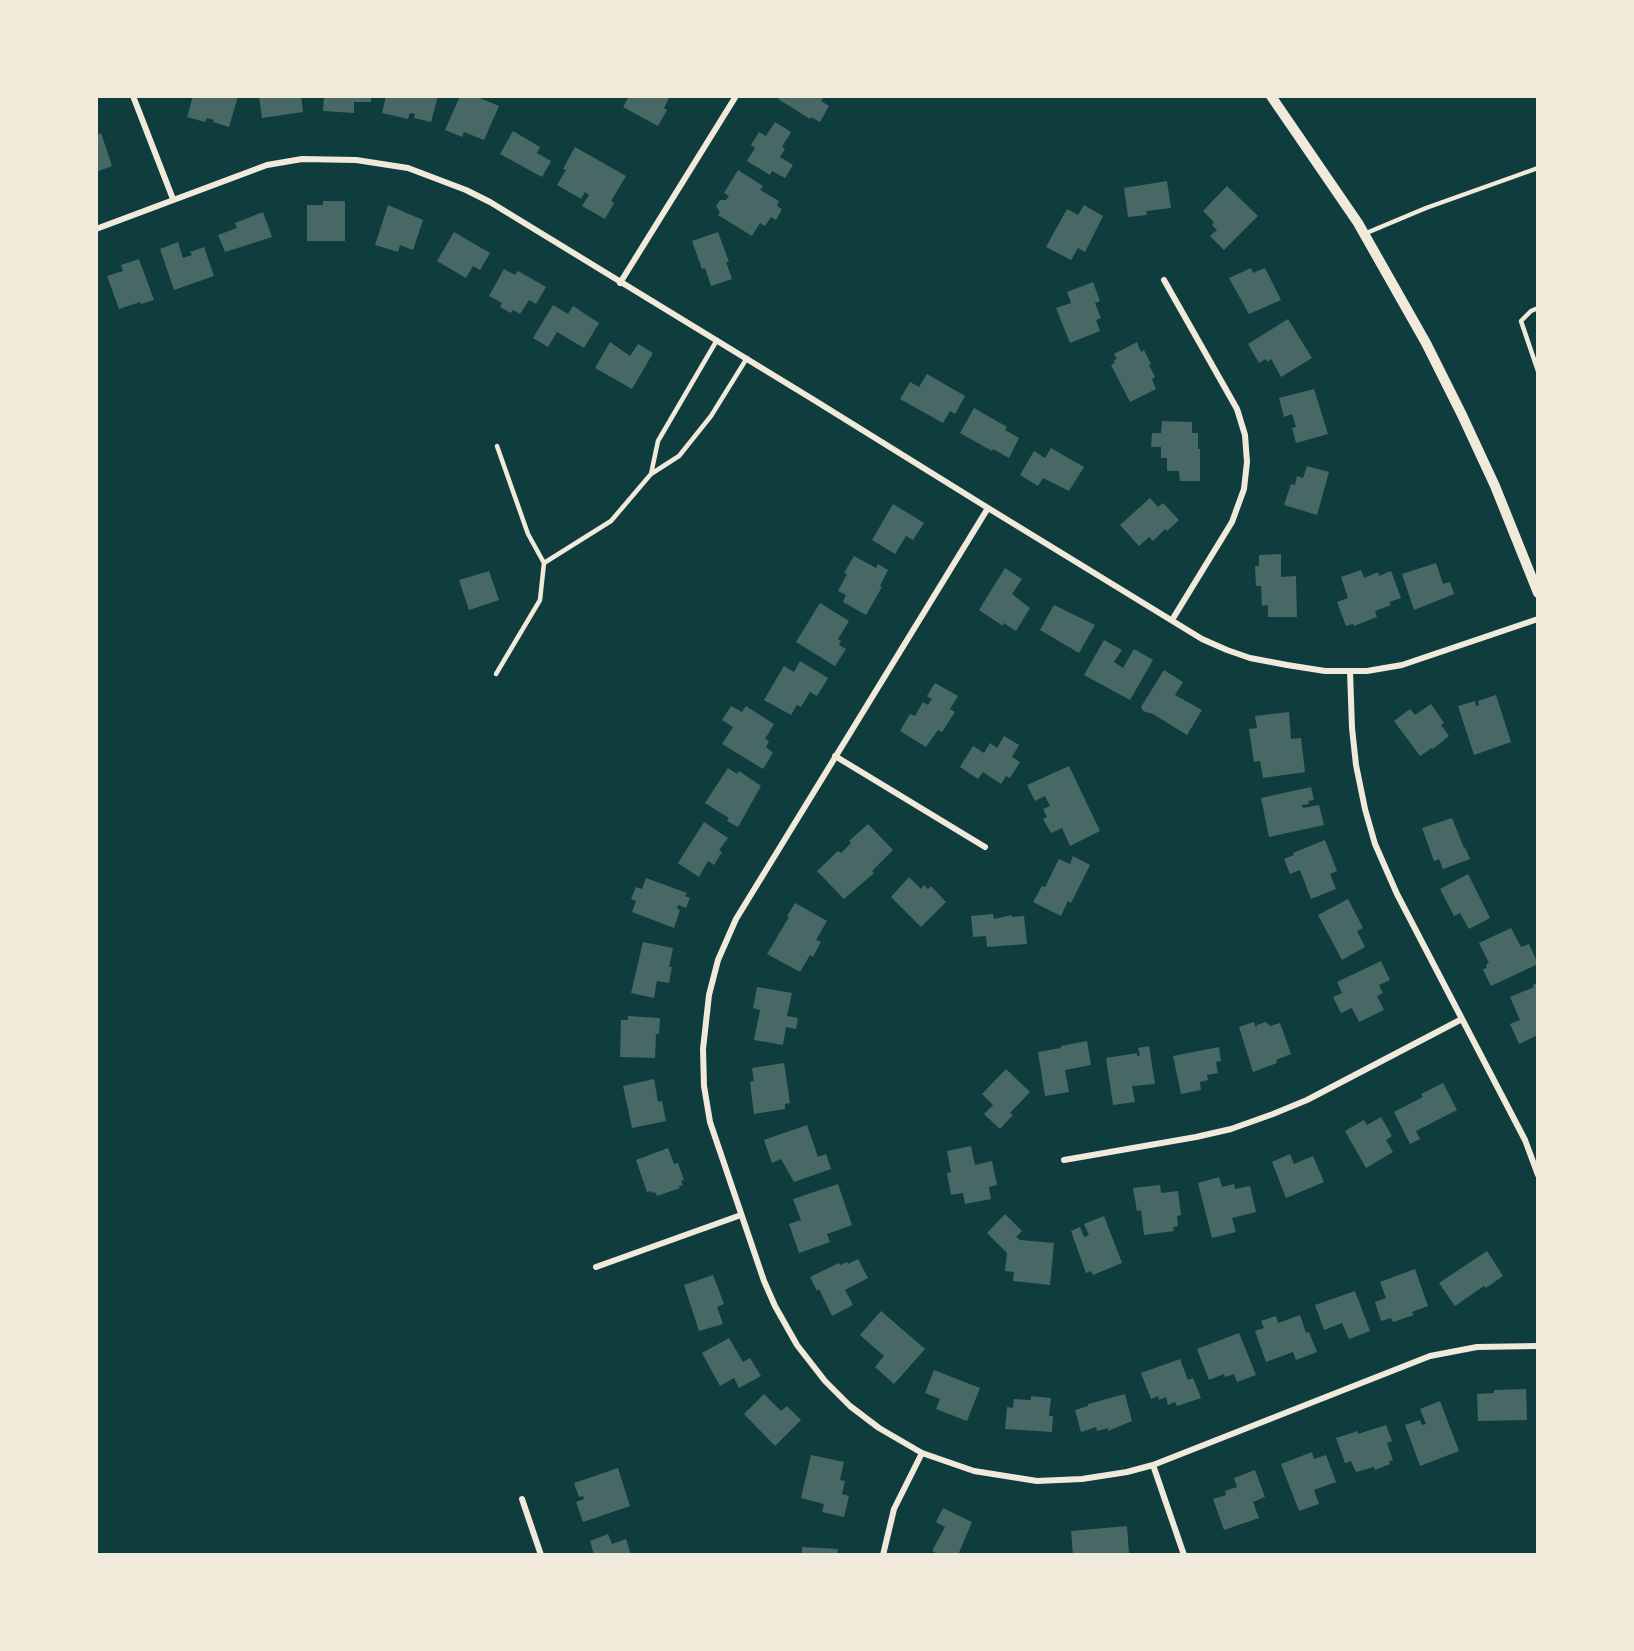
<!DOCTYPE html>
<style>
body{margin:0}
#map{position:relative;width:1634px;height:1651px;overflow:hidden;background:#0f3d3e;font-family:"Titillium Web",sans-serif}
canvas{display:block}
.frame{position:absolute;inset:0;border:98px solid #f1e9da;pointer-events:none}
</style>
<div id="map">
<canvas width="1634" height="1651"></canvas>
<div class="frame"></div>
</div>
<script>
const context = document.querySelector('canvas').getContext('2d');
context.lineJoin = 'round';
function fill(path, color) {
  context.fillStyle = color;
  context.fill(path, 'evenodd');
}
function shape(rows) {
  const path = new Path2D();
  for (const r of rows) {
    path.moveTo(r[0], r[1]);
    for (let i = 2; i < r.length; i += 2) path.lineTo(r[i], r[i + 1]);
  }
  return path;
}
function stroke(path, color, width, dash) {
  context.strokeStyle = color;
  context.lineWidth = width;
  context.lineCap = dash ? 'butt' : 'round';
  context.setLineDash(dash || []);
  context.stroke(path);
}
fill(shape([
 [193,96,238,96,229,127,213,122,214,120,207,118,205,122,187,117],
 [259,96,301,96,303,112,262,118],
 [324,96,371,96,371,102,354,102,354,113,323,111],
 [386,96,438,96,431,122,414,118,415,114,410,113,408,119,382,113],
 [460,96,475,96,499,106,484,140,464,132,462,137,445,130],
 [629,96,670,96,664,108,667,110,658,126,623,107],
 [780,96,825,96,821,101,829,106,820,122,811,117,810,119,778,99],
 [775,122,791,132,782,147,785,149,780,157,793,165,785,178,772,171,770,175,747,161,755,148,751,145,759,132,766,136],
 [513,131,540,147,537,153,551,161,542,177,500,154],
 [101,133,112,166,96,172,96,135],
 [575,147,626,176,611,201,614,203,605,219,582,206,589,195,585,192,581,199,557,185,566,170,563,169],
 [738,170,763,186,760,190,779,201,777,206,782,209,776,220,771,217,765,226,760,223,752,236,718,215,720,212,716,206,720,200,726,200,729,196,724,193],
 [1167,181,1171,208,1146,211,1147,215,1128,217,1124,188],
 [1227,186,1258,216,1224,250,1210,236,1217,230,1212,225,1214,222,1203,211],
 [323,201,345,201,345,241,307,241,307,205,323,205],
 [388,205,423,220,413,250,400,245,398,252,375,245],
 [1084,205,1103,216,1085,252,1078,248,1071,260,1046,247,1067,209,1078,215],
 [263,212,272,237,225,252,218,235,237,228,235,223],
 [454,232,490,253,480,270,473,266,466,278,437,261],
 [718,232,729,262,726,262,732,279,711,286,705,268,702,269,692,241],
 [178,242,183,258,192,255,190,252,204,247,214,276,174,290,160,249],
 [139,259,154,300,141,304,140,302,119,309,107,276,123,271,121,265],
 [1251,268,1253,273,1265,268,1281,300,1249,314,1229,278],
 [504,269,515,275,518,271,546,287,536,304,529,300,520,314,513,310,511,313,500,307,502,303,489,296],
 [1093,282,1100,301,1095,303,1101,318,1096,320,1100,331,1070,343,1056,308,1071,303,1067,292],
 [553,305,568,314,573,306,599,323,584,348,557,332,548,347,533,338],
 [1288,319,1312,358,1281,377,1271,359,1268,362,1266,359,1259,363,1248,344],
 [610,342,630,356,638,344,653,353,632,389,595,368],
 [1137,342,1141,352,1144,350,1151,364,1149,365,1155,377,1152,379,1156,389,1130,402,1111,365,1115,363,1114,360,1117,359,1114,354],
 [927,374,965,396,955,414,950,411,943,423,900,399,910,382,919,387],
 [1314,389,1328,434,1296,443,1292,428,1296,427,1292,414,1284,417,1279,398],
 [974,408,1007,427,1005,430,1019,438,1009,458,993,449,992,451,960,433],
 [1162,421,1192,422,1192,433,1198,433,1198,449,1200,449,1200,481,1180,481,1179,471,1167,471,1167,458,1161,458,1161,447,1151,447,1152,433,1161,433],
 [1051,448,1084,467,1069,491,1043,478,1038,486,1020,475,1034,451,1045,458],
 [1307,466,1329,472,1317,515,1284,505,1291,484,1295,485,1297,476,1303,478],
 [1150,498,1158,507,1163,503,1179,520,1167,531,1165,529,1153,541,1149,537,1139,546,1120,525],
 [893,504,924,523,913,540,906,536,895,554,872,540],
 [1281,554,1281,577,1296,576,1297,617,1268,617,1268,605,1262,606,1261,586,1256,586,1255,566,1259,566,1259,555],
 [854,556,876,568,878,564,888,570,880,586,882,587,866,615,843,602,846,595,838,591,847,574,844,573],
 [1436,563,1443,584,1450,582,1454,594,1414,610,1402,574],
 [1005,568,1022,579,1012,594,1030,608,1016,631,1004,623,1003,626,979,610],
 [1361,570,1364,578,1378,572,1379,576,1391,571,1401,598,1389,602,1391,605,1375,611,1377,617,1354,626,1353,624,1346,626,1337,602,1348,598,1341,577],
 [489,571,499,600,469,610,459,580],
 [820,603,849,621,838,639,841,641,839,645,846,649,835,666,796,642],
 [1054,605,1095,625,1079,653,1040,630],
 [1104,640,1122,650,1114,662,1123,668,1134,649,1153,660,1130,700,1084,675],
 [800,661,828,678,817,696,810,692,801,707,797,705,791,715,764,700,784,666,794,672],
 [1164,670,1183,682,1175,695,1202,710,1187,735,1153,714,1143,711,1141,707],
 [935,683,958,696,950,709,955,712,942,732,938,730,926,747,900,731,910,714,915,716,923,702,928,705,932,699,927,696],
 [1496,695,1511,742,1474,755,1458,706,1475,701,1476,706,1479,705,1478,701],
 [1431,704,1444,723,1441,725,1449,736,1433,749,1432,748,1420,756,1394,721,1410,709,1415,715],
 [731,706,742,712,746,706,774,724,765,739,769,741,766,747,773,753,763,769,722,744,733,727,722,720],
 [1289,712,1291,739,1301,738,1305,772,1263,778,1260,761,1254,762,1249,729,1257,728,1255,716],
 [1004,736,1019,745,1012,757,1020,762,1010,778,1006,776,1001,784,983,772,978,779,960,767,973,746,984,753,990,743,997,748],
 [1069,766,1100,831,1070,846,1062,828,1051,833,1043,819,1047,817,1043,809,1050,806,1045,796,1035,801,1027,785],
 [728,768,737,774,739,771,761,786,738,827,727,821,729,818,705,803],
 [1311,787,1314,800,1308,801,1309,804,1302,805,1303,808,1319,805,1324,825,1269,837,1261,798],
 [1452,818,1464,848,1465,847,1470,859,1443,869,1439,859,1434,861,1422,828],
 [704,822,728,838,719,850,722,852,714,865,708,861,699,877,678,863],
 [868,824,893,850,872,871,874,873,844,899,817,871,838,851,841,853,851,843,849,841],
 [1325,840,1337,871,1330,874,1336,889,1311,899,1300,870,1290,874,1284,859,1294,855,1293,853],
 [1073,856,1090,865,1071,903,1068,901,1061,916,1033,902,1042,886,1045,887,1059,859,1070,864],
 [1468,874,1490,918,1469,929,1460,913,1454,916,1440,889],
 [909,877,921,889,924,885,928,889,931,886,946,902,921,927,891,897],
 [646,878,687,893,685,896,690,898,686,908,678,905,677,909,680,910,674,928,632,912,636,901,631,899,636,887,642,889],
 [1348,899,1363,928,1357,931,1365,947,1342,960,1318,915],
 [795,903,827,921,816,940,821,942,813,957,810,955,800,972,767,954,789,917,787,916],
 [993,914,994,919,1012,915,1012,917,1024,916,1027,944,987,947,986,936,973,937,971,916],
 [1511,928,1521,947,1529,944,1538,964,1491,986,1483,970,1487,967,1486,964,1489,963,1479,943],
 [643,942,673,948,669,967,672,967,669,983,657,981,654,998,631,993],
 [1381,961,1390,980,1379,985,1383,993,1377,996,1384,1010,1359,1022,1352,1008,1341,1013,1333,997,1342,993,1337,982],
 [1537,983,1538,1035,1519,1044,1510,1024,1520,1020,1510,997,1534,987,1533,985],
 [757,987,792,993,787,1016,798,1018,796,1029,786,1027,783,1045,754,1040,760,1010,753,1008],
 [628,1016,660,1018,659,1034,656,1034,655,1058,620,1057,621,1020,628,1020],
 [1254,1022,1256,1028,1257,1025,1266,1022,1270,1026,1280,1023,1291,1054,1276,1060,1277,1063,1253,1072,1239,1027],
 [1087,1041,1091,1065,1065,1070,1069,1092,1045,1096,1038,1052,1061,1048,1061,1046],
 [1149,1046,1155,1084,1132,1086,1135,1102,1113,1105,1106,1058,1137,1053,1137,1056,1140,1055,1138,1048],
 [1219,1047,1221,1061,1216,1062,1218,1073,1207,1075,1208,1080,1200,1082,1201,1090,1181,1094,1173,1056],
 [784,1063,790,1103,785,1104,785,1109,754,1114,750,1082,754,1081,752,1068],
 [1006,1069,1030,1092,1010,1113,1013,1115,1000,1129,984,1114,993,1105,982,1094],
 [654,1079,658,1102,662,1101,666,1121,632,1128,623,1086],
 [1443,1083,1457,1110,1416,1131,1420,1139,1410,1144,1394,1112,1423,1097,1421,1094],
 [1381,1117,1392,1136,1386,1140,1393,1152,1366,1168,1345,1131,1364,1120,1367,1125],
 [807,1125,818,1157,826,1154,831,1169,794,1182,781,1159,772,1163,764,1140],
 [971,1146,975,1165,992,1161,997,1185,989,1187,991,1199,965,1204,963,1193,951,1195,947,1173,951,1172,947,1151],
 [668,1148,674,1164,678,1163,684,1180,681,1181,683,1185,679,1186,680,1188,657,1196,655,1192,652,1193,651,1191,647,1192,636,1160],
 [1290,1154,1294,1164,1313,1156,1324,1182,1286,1198,1272,1162],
 [1219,1177,1222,1187,1234,1184,1235,1189,1250,1186,1256,1212,1232,1218,1236,1232,1212,1238,1198,1183],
 [838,1184,852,1225,827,1234,830,1242,799,1253,789,1224,801,1220,793,1199],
 [1160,1185,1161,1193,1178,1191,1181,1215,1177,1216,1178,1226,1173,1227,1174,1231,1144,1235,1141,1210,1137,1211,1133,1188],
 [1005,1214,1022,1231,1016,1237,1020,1240,1054,1243,1050,1285,1013,1281,1014,1272,1005,1271,1007,1253,987,1233],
 [1104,1216,1122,1263,1093,1275,1091,1271,1086,1273,1071,1231,1080,1227,1084,1237,1089,1235,1084,1224],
 [1487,1251,1503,1276,1486,1288,1484,1286,1455,1306,1439,1283],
 [858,1259,868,1278,845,1290,853,1305,832,1316,819,1289,817,1291,810,1277,839,1263,840,1265,847,1262,848,1264],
 [1415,1269,1428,1306,1412,1312,1414,1315,1393,1322,1391,1318,1381,1321,1375,1302,1386,1298,1380,1282],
 [713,1275,724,1304,717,1307,723,1324,699,1331,684,1285],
 [1355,1291,1370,1331,1349,1339,1342,1323,1324,1330,1315,1305],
 [881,1311,925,1349,894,1384,875,1367,884,1356,860,1335],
 [1300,1315,1306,1333,1309,1332,1317,1352,1296,1360,1293,1352,1266,1362,1255,1331,1264,1328,1261,1321,1276,1316,1278,1323],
 [1239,1333,1256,1375,1237,1382,1234,1374,1225,1377,1224,1374,1209,1380,1197,1349],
 [729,1338,743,1362,750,1358,761,1376,739,1388,734,1378,720,1386,702,1353],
 [1180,1359,1188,1380,1193,1378,1201,1398,1177,1406,1175,1402,1168,1405,1166,1397,1159,1400,1158,1396,1151,1399,1141,1373],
 [934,1370,980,1388,967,1421,936,1409,940,1399,925,1393],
 [1526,1389,1527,1420,1478,1421,1477,1394,1494,1393,1494,1390],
 [764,1394,781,1411,787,1406,801,1420,775,1446,744,1414],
 [1125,1394,1132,1421,1108,1431,1108,1428,1097,1431,1096,1427,1081,1432,1075,1410,1088,1406,1088,1404],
 [1031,1396,1051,1398,1049,1416,1053,1416,1052,1432,1005,1429,1007,1407,1013,1408,1014,1399,1031,1400],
 [1440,1401,1459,1451,1420,1466,1405,1425,1420,1420,1422,1425,1426,1424,1420,1409],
 [1386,1425,1392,1441,1387,1443,1393,1460,1389,1461,1390,1464,1375,1470,1374,1467,1356,1472,1351,1461,1345,1463,1336,1438,1358,1431,1358,1434],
 [1312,1452,1314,1459,1326,1455,1336,1482,1314,1490,1319,1504,1299,1511,1281,1464],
 [811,1455,844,1462,840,1480,845,1481,842,1494,849,1496,844,1517,822,1512,824,1504,801,1498],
 [618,1468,630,1506,583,1522,576,1502,584,1499,583,1496,579,1497,574,1483],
 [1255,1470,1265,1497,1253,1502,1259,1518,1224,1530,1213,1499,1226,1495,1225,1491,1237,1487,1234,1478],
 [943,1508,972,1522,958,1555,940,1555,932,1551,945,1527,936,1522],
 [1127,1526,1129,1553,1110,1555,1073,1555,1071,1531],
 [608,1534,612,1544,626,1539,631,1555,594,1555,590,1541],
 [802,1547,838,1549,837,1555,802,1555]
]), '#486865');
stroke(shape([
 [1364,234,1426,208,1538,168],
 [1538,308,1531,311,1521,321,1538,371],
 [497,446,528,534,544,563],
 [651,474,658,441,717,340],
 [496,674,540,600,544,563,611,521,651,474,679,456,711,416,747,358]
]), '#f1e9da', 4.5);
stroke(shape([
 [133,96,173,199],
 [96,229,267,165,302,159,356,160,408,168,466,190,490,202,814,400,988,508,1202,639,1227,650,1250,658,1287,665,1325,671,1367,671,1402,665,1538,619],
 [1164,280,1237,409,1245,435,1247,462,1244,489,1232,522,1172,620],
 [620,283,736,96],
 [988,508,736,919,718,960,709,995,703,1049,704,1086,710,1122,764,1281,775,1306,797,1345,825,1381,850,1406,879,1428,922,1453,974,1471,1037,1481,1082,1479,1127,1472,1153,1465,1430,1356,1477,1347,1538,1346],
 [1350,671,1352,728,1356,765,1365,809,1375,844,1397,894,1525,1140,1538,1175],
 [835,756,985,847],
 [1064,1160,1196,1137,1231,1129,1273,1114,1307,1100,1462,1019],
 [596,1267,741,1215],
 [1153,1465,1184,1555],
 [522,1499,541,1555],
 [883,1555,894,1509,922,1453]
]), '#f1e9da', 6);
stroke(shape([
 [1271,96,1358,223,1426,343,1462,415,1495,486,1538,593]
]), '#f1e9da', 10);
</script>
